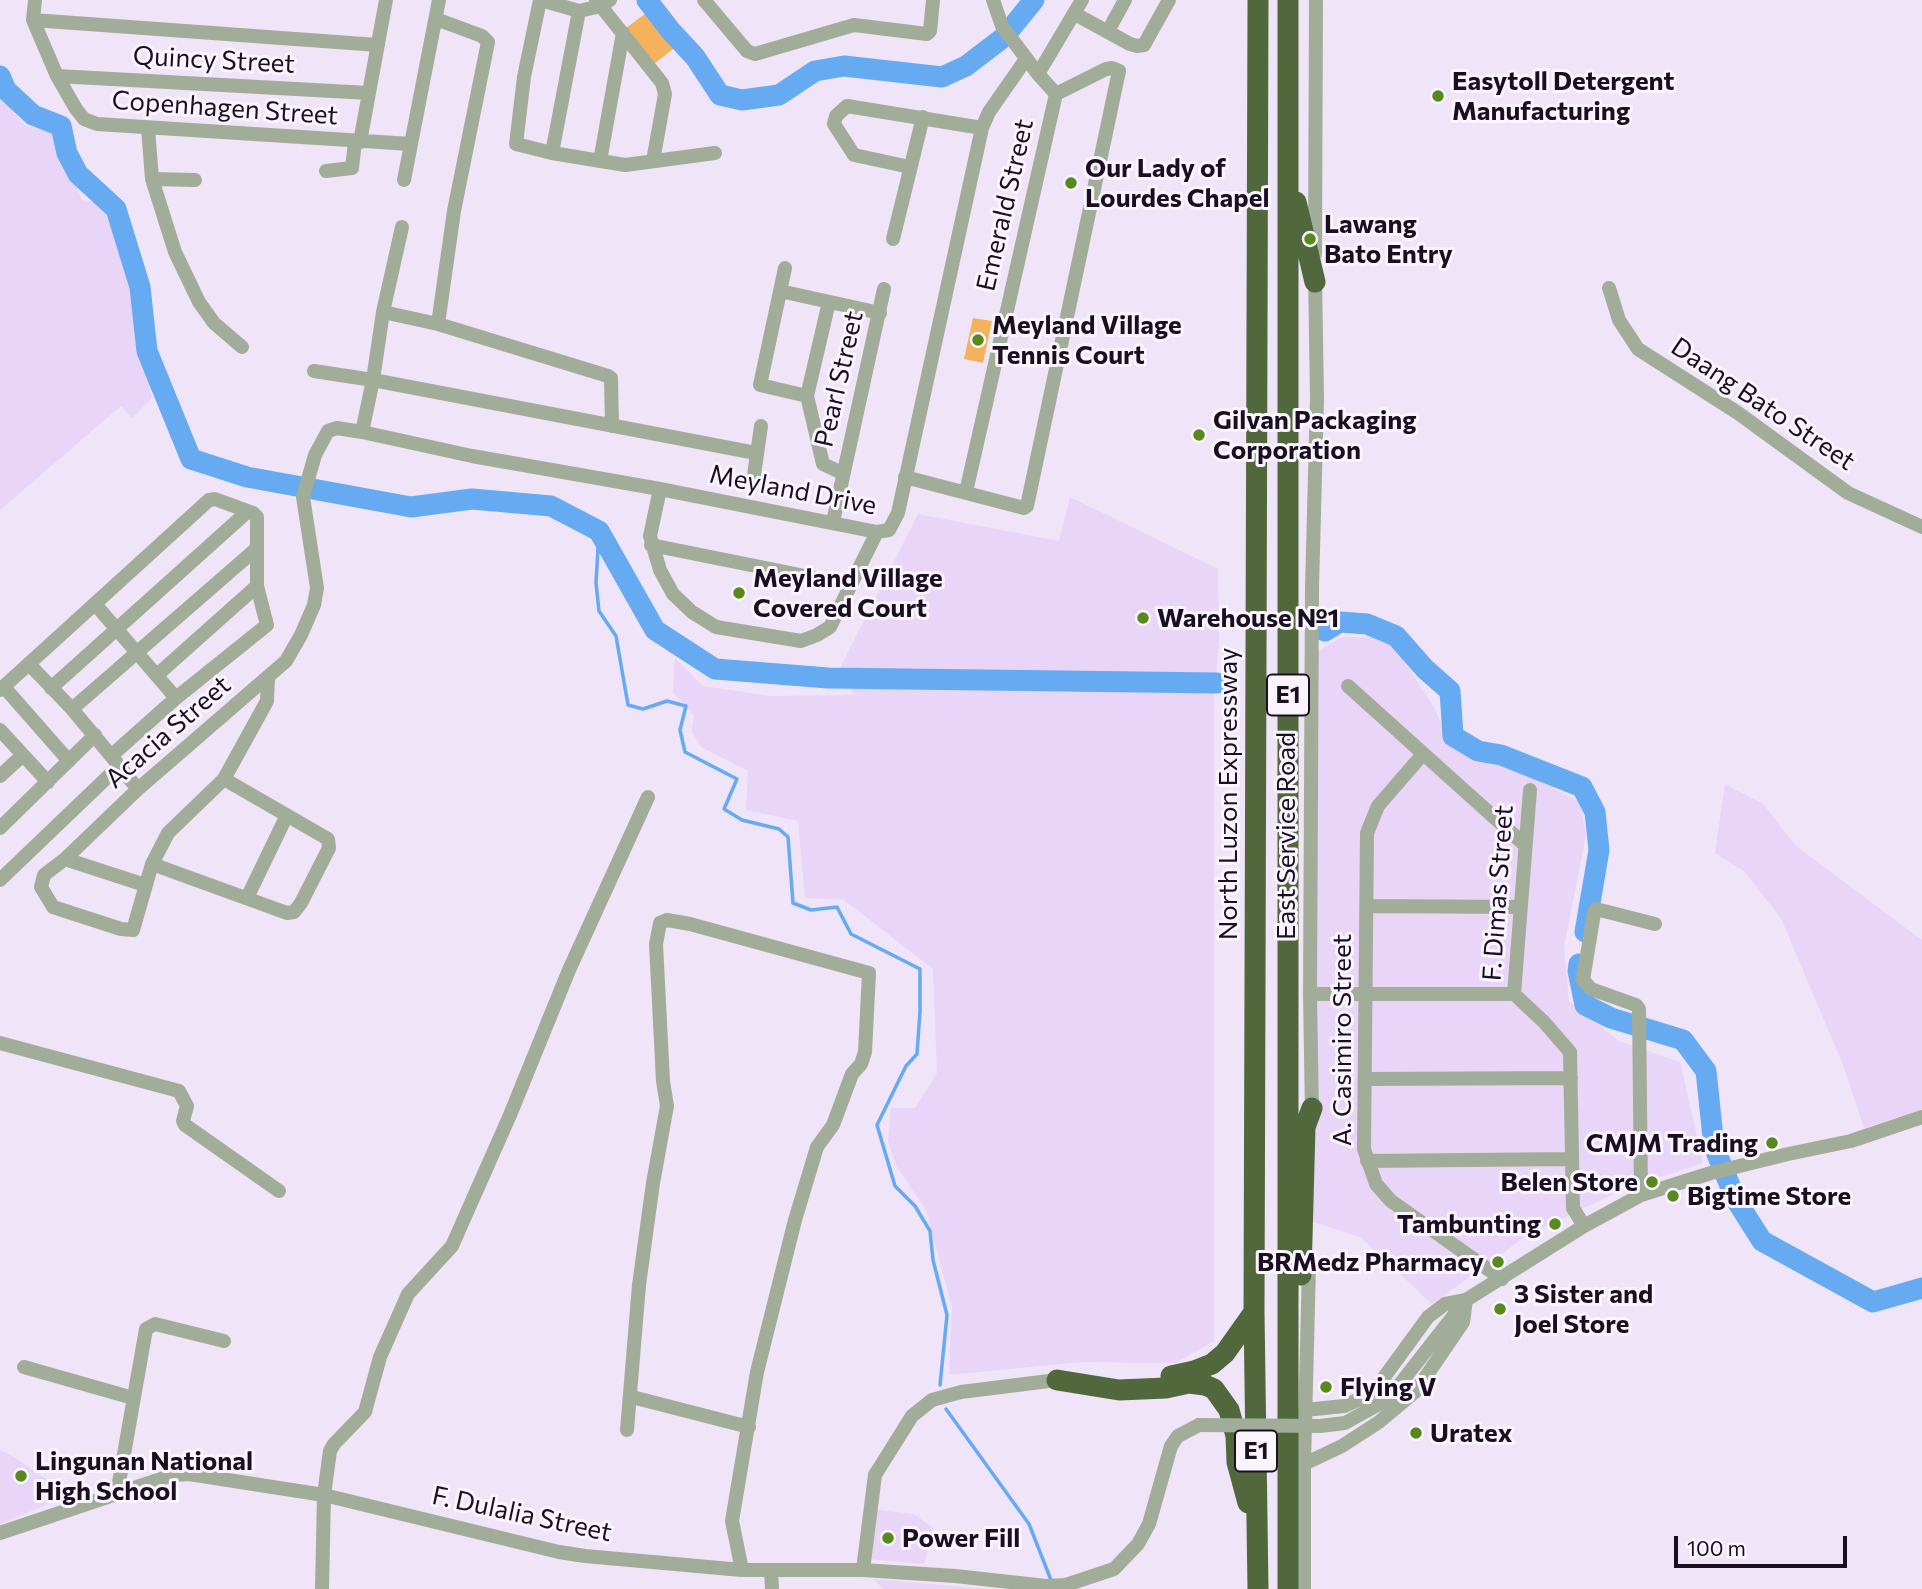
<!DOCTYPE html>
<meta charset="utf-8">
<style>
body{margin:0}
#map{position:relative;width:1922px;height:1589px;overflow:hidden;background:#efe4f8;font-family:Commissioner,sans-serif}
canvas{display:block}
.scale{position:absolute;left:1674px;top:1536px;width:173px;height:32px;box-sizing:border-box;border:4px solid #1a0f21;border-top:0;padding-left:9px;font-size:21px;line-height:24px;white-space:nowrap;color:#1a0f21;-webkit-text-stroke:5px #f9f4fe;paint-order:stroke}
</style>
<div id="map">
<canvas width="1922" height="1589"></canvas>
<div class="scale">100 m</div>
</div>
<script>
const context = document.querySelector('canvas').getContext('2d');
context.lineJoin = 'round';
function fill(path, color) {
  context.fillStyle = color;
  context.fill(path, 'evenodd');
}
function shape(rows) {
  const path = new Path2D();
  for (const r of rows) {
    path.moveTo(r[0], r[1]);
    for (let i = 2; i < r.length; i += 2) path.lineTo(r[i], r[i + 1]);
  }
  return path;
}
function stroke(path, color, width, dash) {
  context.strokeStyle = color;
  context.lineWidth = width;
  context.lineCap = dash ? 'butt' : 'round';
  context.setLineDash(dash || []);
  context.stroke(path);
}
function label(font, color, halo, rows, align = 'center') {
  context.font = font + ' Commissioner,sans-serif';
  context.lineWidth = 6;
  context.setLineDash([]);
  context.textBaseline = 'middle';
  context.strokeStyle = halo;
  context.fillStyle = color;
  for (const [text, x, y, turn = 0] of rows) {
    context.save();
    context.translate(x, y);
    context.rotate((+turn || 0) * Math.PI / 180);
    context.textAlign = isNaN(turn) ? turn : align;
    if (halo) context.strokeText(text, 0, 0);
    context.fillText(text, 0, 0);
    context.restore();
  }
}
fill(shape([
 [0,92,20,121,26,126,50,131,56,137,82,200,95,202,115,228,122,254,152,398,132,418,121,406,0,510],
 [1070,497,1218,569,1219,642,1214,699,1214,1341,1175,1363,1081,1362,949,1375,952,1307,926,1210,896,1165,888,1141,891,1108,915,1108,937,1073,933,969,843,899,805,898,798,821,746,810,748,771,701,747,692,732,694,715,673,692,675,658,703,686,770,696,854,695,839,670,918,514,1059,541],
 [1342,637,1389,638,1434,707,1448,739,1485,761,1541,782,1580,802,1586,835,1564,947,1569,1001,1619,1041,1680,1062,1703,1163,1624,1189,1529,1234,1432,1304,1360,1237,1313,1222,1318,651],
 [1725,784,1763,804,1796,846,1922,940,1922,1109,1864,1128,1843,1065,1781,918,1744,871,1715,853],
 [0,1450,14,1457,70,1495,0,1524],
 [877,1510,914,1514,933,1528,924,1564,870,1559],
 [873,1579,987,1589,883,1589]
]), '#e9d5f7');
fill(shape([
 [649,11,677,46,654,64,626,28],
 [973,318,992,321,983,363,964,359]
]), '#f5b25c');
stroke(shape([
 [599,531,596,583,599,611,616,636,628,705,643,709,667,701,686,706,680,730,685,752,737,779,724,809,742,820,779,829,788,837,793,903,811,910,837,907,851,934,920,969,920,1011,917,1054,906,1066,877,1125,895,1186,915,1206,930,1231,933,1260,947,1315,940,1385],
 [946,1409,1029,1524,1051,1580]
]), '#66aaf2', 3.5);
stroke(shape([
 [647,0,670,30,695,57,720,95,742,100,779,95,815,71,844,66,942,77,966,66,1004,37,1034,0],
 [0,76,6,90,33,115,61,126,67,153,78,174,116,209,140,287,147,351,191,459,247,477,411,507,472,499,551,506,599,531,655,630,715,669,828,678,1217,683],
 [1325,631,1340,622,1367,624,1396,636,1425,669,1450,691,1453,736,1478,751,1501,755,1582,787,1595,812,1599,850,1585,932],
 [1579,964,1578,971,1585,1005,1611,1018,1683,1040,1706,1071,1714,1147,1736,1200,1762,1241,1873,1302,1922,1288]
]), '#66aaf2', 21);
stroke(shape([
 [35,0,33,20,57,76,76,109,84,119,97,124,411,144],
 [540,0,524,77,516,144,552,153,625,165,715,153],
 [541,0,579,11,601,6,610,0],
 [596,0,662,83,665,94,653,161],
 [704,0,747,51,755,54,854,25,927,34,930,31,933,0],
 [993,0,1002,26,1038,74,1056,94],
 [1075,14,1130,44,1137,46,1144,45,1169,0],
 [436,19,482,36,488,42,454,211,438,324],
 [33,20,378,45],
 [1108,31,1125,0],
 [1038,74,1082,0],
 [57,76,369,93],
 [148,128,152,179,175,252,199,302,214,323,242,347],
 [360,142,386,0],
 [552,153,579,11],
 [600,161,623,33],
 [910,167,854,155,834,124,836,116,847,106,982,128],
 [326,171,352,168,355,142],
 [152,179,195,180],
 [404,180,439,0],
 [893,239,923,117],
 [1315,254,1316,0],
 [785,268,760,385,807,396],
 [1609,288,1619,320,1638,349,1738,413,1848,493,1922,527],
 [780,291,880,313],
 [829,302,807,396,823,464,842,473],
 [383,312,438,324,608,376,611,378,612,426],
 [314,371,373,380,756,453],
 [362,432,373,380,383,312,402,227],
 [754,475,761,426],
 [905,477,1024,508,1027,506,1119,71,1112,68,1106,69,1056,94],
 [660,489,650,536,660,570,673,594,692,612,716,627,801,641,817,635,830,627,877,532],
 [966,492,1056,94],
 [833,522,884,289],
 [651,545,850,585],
 [95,604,176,698,111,756],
 [29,664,72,709,117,763],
 [157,675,257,586],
 [268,677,267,701,224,779,168,833,152,864,133,930,121,929,53,907,41,887,44,875,65,859,138,789,286,661,301,635,314,605,317,588,303,497,315,455,328,431,337,428,362,432,472,456,660,489,877,532,889,530,898,513,982,128,989,112,1026,59],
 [1348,686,1525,845],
 [4,687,69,761],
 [51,688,247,512],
 [0,690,209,500,215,499,253,513,257,517,257,586,267,625,176,698],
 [72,709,256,549],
 [0,730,48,782],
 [1423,754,1378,806,1367,833,1364,1149,1376,1184,1391,1201,1502,1279],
 [0,776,23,755],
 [0,828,95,735],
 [65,859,145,885],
 [152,864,287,913,294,912,301,903,329,848,328,839,224,779],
 [0,880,119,766,138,789],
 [247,898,287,815],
 [1366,906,1520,907],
 [1310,994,1514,994],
 [1514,994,1544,1022,1570,1052,1573,1208,1584,1226],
 [1514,994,1530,790],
 [0,1043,179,1091,187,1106,183,1121,185,1125,279,1191],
 [1366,1079,1571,1078],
 [1312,1115,1310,994,1312,588,1317,399,1315,274],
 [1367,1161,1571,1159],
 [1641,1195,1639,1009,1636,1005,1591,989,1583,980,1594,913,1596,909,1655,924],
 [24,1367,133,1398],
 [632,1397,749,1427],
 [1305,1410,1344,1406,1364,1397,1377,1387,1428,1317,1445,1304,1466,1300,1584,1226,1641,1195,1711,1173,1788,1154,1851,1141,1922,1117],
 [1320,1426,1345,1423,1381,1403,1393,1393,1465,1301],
 [627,1430,639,1285,653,1183,667,1106,663,1081,656,944,660,923,667,920,690,924,869,973,865,1052,861,1064,852,1074,833,1125,817,1147,795,1220,757,1372,732,1521,742,1570],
 [1304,1464,1342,1446,1379,1422,1416,1391,1463,1322,1466,1300],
 [117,1494,146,1329,155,1324,224,1341],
 [0,1533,173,1475,189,1474,324,1495,559,1552,585,1556,742,1570,863,1570,955,1576,1046,1586,1066,1585,1114,1569,1138,1544,1149,1524,1171,1446,1178,1436,1199,1425],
 [863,1570,875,1475,912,1416,932,1400,961,1392,1057,1380],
 [771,1571,772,1589],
 [322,1589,324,1495,330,1451,334,1444,365,1412,380,1357,408,1294,452,1246,510,1115,569,970,648,797],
 [1304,1589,1304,1464,1309,1265]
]), '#a1ad98', 14);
stroke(shape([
 [1296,202,1315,282],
 [1301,1275,1305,1127,1312,1108],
 [1171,1376,1194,1371,1212,1364,1225,1353,1254,1312],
 [1057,1380,1119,1390,1166,1388,1189,1383,1205,1385,1214,1389,1229,1410,1236,1436,1237,1462,1248,1503],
 [1258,1589,1254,1312,1258,0],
 [1288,1589,1288,0]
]), '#50683b', 21);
stroke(shape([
 [1199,1425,1320,1426]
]), '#a1ad98', 14);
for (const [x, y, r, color] of [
 [1438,96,7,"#58891d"],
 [1071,183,7,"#58891d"],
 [1310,239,7,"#58891d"],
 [978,340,7,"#58891d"],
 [1199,435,7,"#58891d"],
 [739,593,7,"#58891d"],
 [1143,618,7,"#58891d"],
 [1772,1143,7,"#58891d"],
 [1652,1182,7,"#58891d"],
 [1673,1196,7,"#58891d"],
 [1555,1224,7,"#58891d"],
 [1498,1262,7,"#58891d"],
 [1500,1309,7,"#58891d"],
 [1326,1387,7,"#58891d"],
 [1416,1433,7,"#58891d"],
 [21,1476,7,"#58891d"],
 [888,1538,7,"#58891d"]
]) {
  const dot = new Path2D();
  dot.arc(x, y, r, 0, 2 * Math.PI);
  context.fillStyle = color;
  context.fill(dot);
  stroke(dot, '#f9f4fe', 2.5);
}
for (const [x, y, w] of [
 [1288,695,42],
 [1256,1451,42]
]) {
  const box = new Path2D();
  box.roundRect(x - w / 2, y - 20.5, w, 41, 5);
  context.fillStyle = '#f9f4fe';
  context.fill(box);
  stroke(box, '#1a0f21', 2);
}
label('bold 24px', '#1a0f21', null, [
 ["E1",1288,695],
 ["E1",1256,1451]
]);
label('26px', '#1a0f21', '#f9f4fe', [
 ["Quincy Street",214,60,3],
 ["Copenhagen Street",225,108,4],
 ["Emerald Street",1005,205,-77],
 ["Pearl Street",839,379,-77],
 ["Daang Bato Street",1763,404,34],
 ["Meyland Drive",793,490,11],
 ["Acacia Street",168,732,-41],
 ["North Luzon Expressway",1228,794,-90],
 ["East Service Road",1286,836,-90],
 ["F. Dimas Street",1498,893,-86],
 ["A. Casimiro Street",1342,1040,-90],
 ["F. Dulalia Street",522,1514,12]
]);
label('bold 26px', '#1a0f21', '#f9f4fe', [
 ["Easytoll Detergent",1452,81],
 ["Manufacturing",1452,111],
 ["Our Lady of",1085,168],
 ["Lourdes Chapel",1085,198],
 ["Lawang",1324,224],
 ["Bato Entry",1324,254],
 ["Meyland Village",992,325],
 ["Tennis Court",992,355],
 ["Gilvan Packaging",1213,420],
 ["Corporation",1213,450],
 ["Meyland Village",753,578],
 ["Covered Court",753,608],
 ["Warehouse №1",1157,618],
 ["CMJM Trading",1758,1143,"right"],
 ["Belen Store",1638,1182,"right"],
 ["Bigtime Store",1687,1196],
 ["Tambunting",1541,1224,"right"],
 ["BRMedz Pharmacy",1484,1262,"right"],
 ["3 Sister and",1514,1294],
 ["Joel Store",1514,1324],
 ["Flying V",1340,1387],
 ["Uratex",1430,1433],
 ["Lingunan National",35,1461],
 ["High School",35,1491],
 ["Power Fill",902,1538]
], 'left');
</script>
